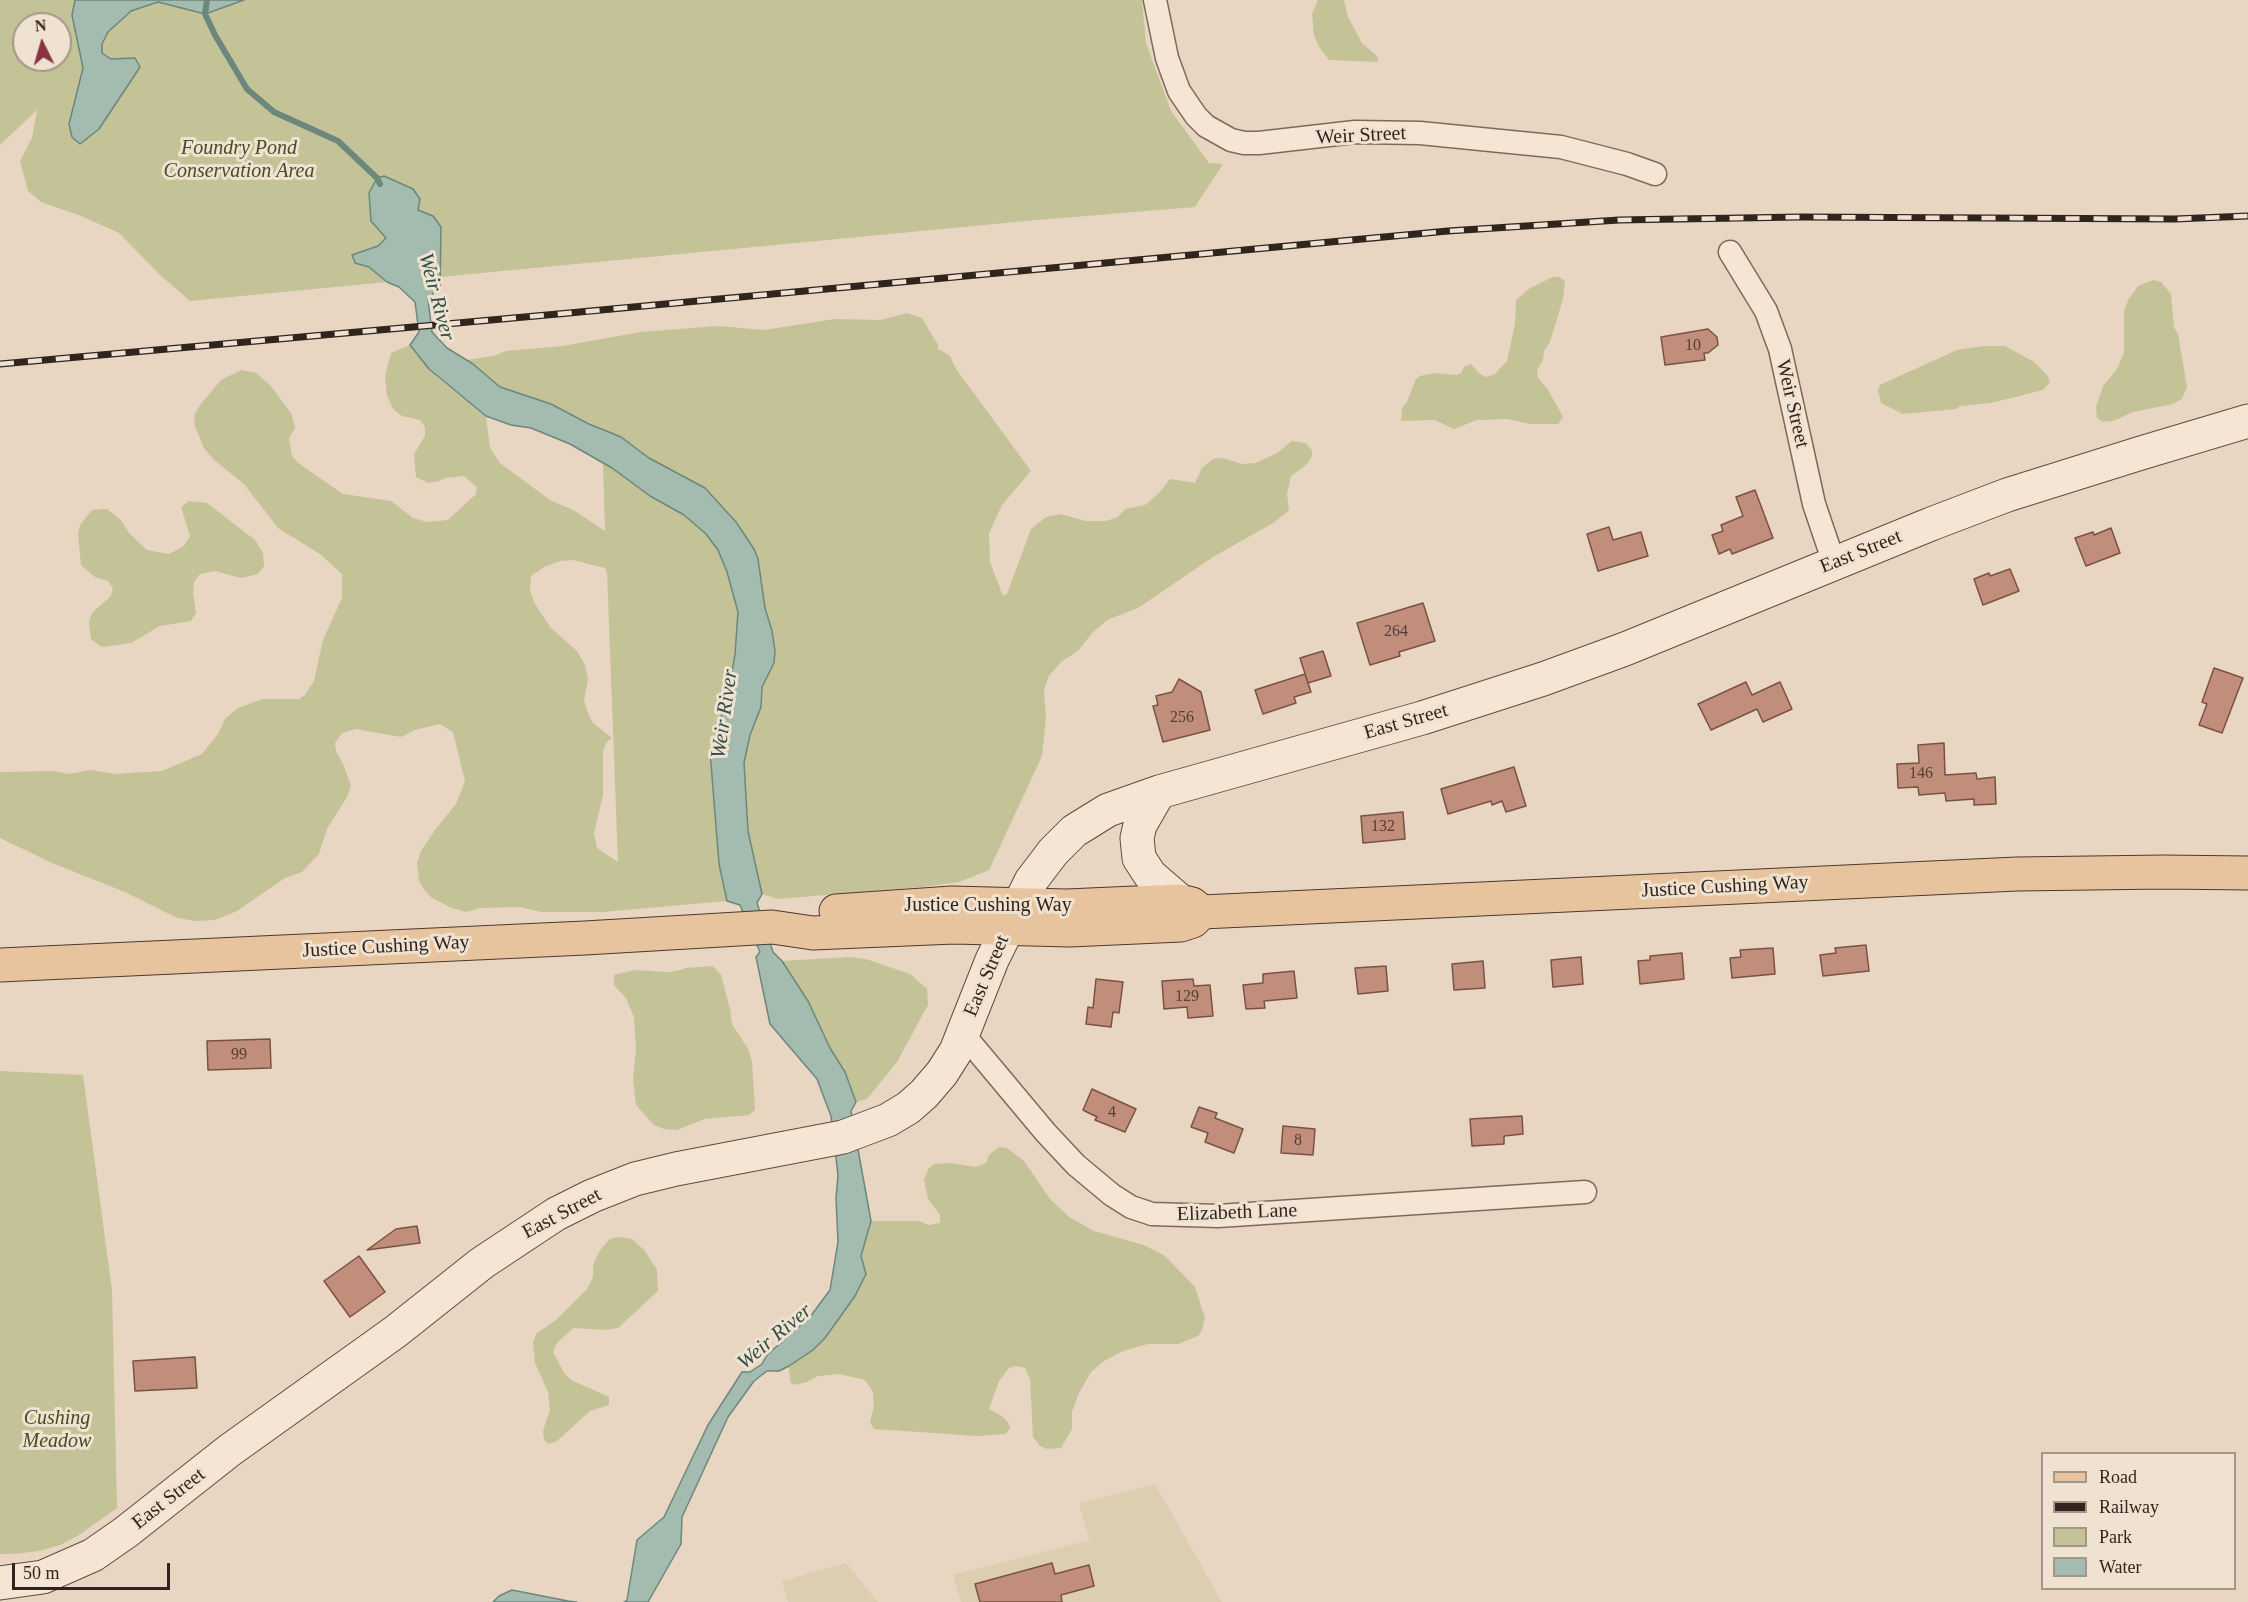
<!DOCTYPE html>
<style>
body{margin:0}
#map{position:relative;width:2248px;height:1602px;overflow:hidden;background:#e8d6c2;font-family:Georgia,serif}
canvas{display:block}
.legend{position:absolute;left:2041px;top:1452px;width:195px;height:138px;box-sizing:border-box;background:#f0e2d0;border:2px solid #a49689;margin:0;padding:8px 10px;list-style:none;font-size:18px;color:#31241e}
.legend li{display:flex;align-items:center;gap:12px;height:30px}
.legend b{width:30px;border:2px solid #a49689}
.north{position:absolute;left:12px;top:12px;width:60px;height:60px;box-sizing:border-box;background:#f0e2d0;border:2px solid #a49689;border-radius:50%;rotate:355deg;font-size:16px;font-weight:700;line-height:24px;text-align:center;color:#31241e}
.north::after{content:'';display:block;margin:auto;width:21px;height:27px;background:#873341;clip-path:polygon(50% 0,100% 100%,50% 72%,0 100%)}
.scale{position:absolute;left:12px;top:1563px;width:158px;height:27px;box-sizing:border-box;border:3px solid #31241e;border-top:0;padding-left:8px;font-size:18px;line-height:21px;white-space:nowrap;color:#31241e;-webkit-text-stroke:4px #f0e2d0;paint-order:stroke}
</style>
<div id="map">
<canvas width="2248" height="1602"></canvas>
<ul class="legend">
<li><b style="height:8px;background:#e7c49d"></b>Road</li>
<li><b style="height:8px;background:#31241e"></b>Railway</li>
<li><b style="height:16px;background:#c4c297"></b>Park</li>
<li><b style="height:16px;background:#a4bbb0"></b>Water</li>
</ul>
<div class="north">N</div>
<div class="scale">50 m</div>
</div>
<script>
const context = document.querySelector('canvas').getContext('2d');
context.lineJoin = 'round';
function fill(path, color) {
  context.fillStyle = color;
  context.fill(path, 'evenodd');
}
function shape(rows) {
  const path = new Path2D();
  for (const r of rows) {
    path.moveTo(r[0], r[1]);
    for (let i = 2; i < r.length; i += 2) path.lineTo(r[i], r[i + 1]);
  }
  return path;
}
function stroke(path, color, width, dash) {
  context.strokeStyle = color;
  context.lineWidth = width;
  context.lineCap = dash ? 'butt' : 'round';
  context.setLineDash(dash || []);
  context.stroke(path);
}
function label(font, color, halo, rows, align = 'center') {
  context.font = font + ' Georgia,serif';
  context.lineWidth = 6;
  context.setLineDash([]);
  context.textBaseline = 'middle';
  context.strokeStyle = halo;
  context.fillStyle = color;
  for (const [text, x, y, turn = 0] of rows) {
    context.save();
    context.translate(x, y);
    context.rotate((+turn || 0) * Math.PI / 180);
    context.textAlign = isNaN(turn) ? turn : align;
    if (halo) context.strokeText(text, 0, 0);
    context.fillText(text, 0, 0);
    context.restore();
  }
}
fill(shape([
 [1155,1484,1222,1602,961,1602,953,1575,1089,1540,1079,1503],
 [846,1563,878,1602,788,1602,782,1581]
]), '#dcceb0');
fill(shape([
 [0,0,75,0,72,15,83,68,69,124,135,58,111,59,102,53,102,44,108,32,131,11,158,2,205,14,244,0,1142,0,1146,43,1171,111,1209,163,1223,164,1195,207,1026,221,440,277,441,226,433,216,418,210,371,221,386,238,378,246,352,255,355,263,369,267,387,282,190,301,159,274,119,233,81,216,41,202,28,191,20,161,32,138,37,110,0,145],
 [24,24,60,24,60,60,24,60],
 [1318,0,1344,0,1348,17,1362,43,1377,56,1378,62,1329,60,1319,47,1314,35,1312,14],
 [1553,277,1559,277,1565,281,1563,299,1550,342,1544,351,1543,360,1537,370,1538,378,1547,388,1563,417,1558,424,1530,424,1507,419,1477,420,1454,429,1435,420,1401,421,1402,408,1407,402,1416,379,1420,376,1435,373,1457,375,1461,373,1464,367,1471,364,1480,374,1486,377,1495,374,1507,361,1515,324,1516,300,1530,288],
 [2153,280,2161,282,2171,294,2174,327,2178,334,2187,387,2182,399,2172,404,2133,412,2113,421,2103,422,2097,418,2096,407,2103,386,2117,369,2124,353,2124,311,2128,300,2138,286],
 [907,313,922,318,938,345,938,349,950,356,956,369,1031,471,1002,505,989,533,990,562,1003,596,1007,594,1031,529,1046,517,1060,514,1086,521,1106,521,1118,517,1125,509,1145,505,1160,492,1170,479,1195,483,1202,468,1213,459,1223,458,1242,464,1256,463,1277,453,1292,441,1305,443,1312,450,1312,456,1306,465,1291,476,1287,494,1289,510,1286,513,1273,523,1213,557,1138,608,1107,620,1092,633,1078,651,1062,661,1048,677,1044,691,1046,718,1042,756,989,870,959,882,922,887,778,899,762,894,761,889,726,892,727,901,603,912,541,912,521,907,480,908,466,912,452,908,432,898,424,890,419,880,417,863,421,851,435,830,456,804,465,781,453,732,440,724,415,730,401,737,356,729,342,733,335,743,336,751,344,766,351,786,347,797,327,829,319,854,302,872,285,878,237,911,215,920,197,921,177,918,125,892,52,863,0,838,0,772,53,771,69,774,90,770,116,774,162,771,202,754,218,734,225,719,238,708,262,699,299,699,305,695,314,681,323,640,342,598,342,574,320,554,278,528,244,484,213,459,204,448,194,424,195,414,200,405,221,380,241,370,256,373,270,385,291,413,295,428,289,438,292,456,298,463,343,494,391,501,413,518,427,522,448,520,476,494,477,487,464,476,445,478,439,481,428,483,416,477,414,454,425,436,425,427,420,420,402,416,394,410,387,396,385,376,391,353,410,345,438,378,486,416,490,448,500,463,550,500,575,511,605,531,602,429,551,404,500,387,467,360,494,356,506,351,563,346,640,332,718,326,764,330,835,319,881,320],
 [573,560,605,568,607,572,618,862,597,848,594,833,603,795,603,752,606,743,612,738,592,722,588,713,584,701,588,679,585,665,577,651,551,628,535,604,530,591,531,576,544,567,560,561],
 [1983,346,2005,346,2034,362,2047,375,2050,382,2043,390,1991,403,1960,406,1956,409,1903,414,1881,403,1878,390,1880,385,1957,350],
 [189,501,207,503,255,540,263,553,264,566,258,574,241,578,215,571,200,574,194,582,193,593,196,613,191,621,160,626,131,643,102,647,91,639,89,622,92,613,110,597,113,589,108,581,95,577,81,565,78,534,80,525,92,510,107,509,121,520,129,533,147,550,169,554,184,546,190,536,181,507],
 [849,957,866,959,910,974,927,989,928,1005,897,1062,867,1099,856,1102,845,1072,830,1048,808,1001,782,961],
 [713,966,721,975,730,1009,732,1024,748,1049,752,1061,755,1110,749,1115,704,1119,677,1130,665,1129,654,1125,636,1105,633,1080,636,1048,634,1017,626,998,614,985,614,975,634,970,669,972,681,970,685,968],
 [0,1071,83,1075,112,1290,117,1508,79,1535,60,1545,39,1551,13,1554,0,1554],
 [999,1147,1007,1148,1024,1161,1050,1199,1069,1217,1094,1231,1144,1245,1165,1256,1195,1287,1205,1318,1202,1330,1198,1336,1178,1344,1148,1344,1123,1351,1104,1361,1091,1372,1079,1393,1072,1412,1072,1429,1061,1448,1047,1449,1040,1446,1033,1437,1030,1379,1025,1368,1016,1366,1009,1368,999,1381,989,1409,1003,1417,1008,1422,1010,1428,1006,1434,978,1436,874,1429,870,1422,874,1406,873,1392,865,1380,839,1374,818,1376,807,1382,794,1385,790,1382,789,1366,813,1350,866,1274,861,1256,871,1221,919,1221,929,1225,940,1223,940,1215,928,1199,924,1180,929,1168,934,1164,951,1163,976,1167,986,1163,989,1155],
 [618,1237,632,1239,645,1251,657,1270,658,1291,618,1328,605,1330,573,1328,557,1343,553,1352,564,1373,571,1380,609,1397,609,1405,590,1411,557,1441,549,1444,544,1440,543,1431,550,1410,548,1392,535,1363,533,1342,537,1333,556,1320,587,1289,593,1277,593,1265,600,1250,610,1239]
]), '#c4c297');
const water = shape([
 [75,0,244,0,205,14,158,2,131,11,108,32,102,44,102,53,111,59,135,58,140,67,99,129,80,144,72,137,69,124,83,68,72,15,75,0],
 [384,176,413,189,420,199,418,210,433,216,441,227,440,286,428,299,432,332,447,348,473,364,500,387,551,404,589,424,621,437,649,458,705,488,736,522,754,549,758,559,765,608,772,631,775,651,774,663,762,687,761,707,750,735,744,763,748,831,762,894,757,903,773,952,782,961,808,1001,830,1048,845,1072,856,1102,851,1111,871,1221,861,1256,866,1274,855,1296,825,1338,813,1350,789,1366,779,1371,767,1371,754,1381,728,1417,682,1517,681,1544,648,1602,624,1602,627,1600,637,1540,664,1517,708,1425,742,1372,750,1372,762,1364,767,1355,810,1317,830,1290,838,1242,836,1198,838,1175,831,1116,817,1079,770,1024,756,957,760,952,740,905,727,901,719,864,710,751,728,696,735,654,738,612,727,572,718,550,706,534,684,515,650,496,612,468,570,444,531,428,511,425,486,416,429,369,410,345,419,332,415,302,399,287,387,282,369,267,355,263,352,255,378,246,386,238,371,221,369,193,377,178,384,176],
 [512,1590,568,1601,577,1602,493,1602,499,1596,512,1590]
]);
fill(water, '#a4bbb0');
stroke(water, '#6c877c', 1.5);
stroke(shape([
 [207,0,205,14,215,35,247,89,274,112,338,141,377,178,380,184]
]), '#6c877c', 6);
const building = shape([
 [1708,329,1717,337,1718,345,1708,353,1704,353,1705,360,1665,365,1661,337,1708,329],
 [1755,490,1773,538,1732,554,1730,549,1719,554,1712,535,1723,531,1721,525,1743,516,1736,497,1755,490],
 [1609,527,1613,540,1641,532,1648,556,1598,571,1587,534,1609,527],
 [2111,528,2120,553,2086,566,2075,538,2093,532,2094,535,2111,528],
 [2010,569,2019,591,1983,605,1974,579,1989,573,1990,576,2010,569],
 [1423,603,1435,641,1399,652,1400,656,1370,665,1357,623,1423,603],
 [1323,651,1331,676,1308,683,1300,658,1323,651],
 [2214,668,2243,678,2222,733,2199,725,2207,704,2202,702,2214,668],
 [1305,674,1311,692,1294,697,1296,703,1263,714,1255,690,1305,674],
 [1179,679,1201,692,1210,730,1163,742,1153,706,1158,705,1156,696,1172,692,1179,679],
 [1746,682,1752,695,1780,682,1792,709,1763,722,1757,709,1711,730,1698,704,1746,682],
 [1944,743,1945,775,1976,773,1977,779,1995,777,1996,804,1974,805,1974,799,1946,801,1945,793,1919,795,1918,787,1898,788,1897,764,1919,763,1918,745,1944,743],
 [1514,767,1526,806,1506,812,1502,801,1492,805,1491,801,1448,814,1441,789,1514,767],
 [1403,812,1405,839,1363,843,1361,816,1403,812],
 [1866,945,1869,971,1823,976,1820,955,1836,953,1835,948,1866,945],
 [1773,948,1775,974,1732,978,1730,958,1741,957,1740,950,1773,948],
 [1682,953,1684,979,1640,984,1638,961,1650,960,1650,956,1682,953],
 [1581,957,1583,984,1553,987,1551,960,1581,957],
 [1483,961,1485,988,1454,990,1452,964,1483,961],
 [1386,966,1388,991,1358,994,1355,968,1386,966],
 [1294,971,1297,998,1264,1001,1265,1008,1246,1009,1243,985,1263,983,1263,974,1294,971],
 [1096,979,1123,982,1119,1013,1113,1012,1111,1027,1086,1024,1088,1007,1093,1008,1096,979],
 [1193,979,1194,986,1210,985,1213,1016,1188,1018,1187,1007,1164,1009,1162,981,1193,979],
 [270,1039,271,1068,208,1070,207,1041,270,1039],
 [1092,1089,1136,1109,1125,1132,1095,1120,1097,1117,1083,1110,1092,1089],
 [1199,1107,1217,1113,1215,1118,1243,1129,1234,1153,1205,1142,1208,1133,1191,1127,1199,1107],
 [1522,1116,1523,1134,1504,1136,1504,1144,1472,1146,1470,1119,1522,1116],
 [1283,1126,1315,1129,1313,1155,1281,1153,1283,1126],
 [417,1226,420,1243,367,1250,396,1229,417,1226],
 [359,1256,385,1292,350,1317,324,1281,359,1256],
 [195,1357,197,1388,135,1391,133,1361,195,1357],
 [1052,1563,1055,1574,1089,1565,1094,1586,1061,1595,1062,1602,980,1602,975,1584,1052,1563]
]);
fill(building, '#c18e7c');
stroke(building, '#7b5144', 1.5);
const street = shape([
 [1155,0,1167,58,1179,91,1196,116,1206,126,1231,140,1244,143,1259,143,1355,132,1420,133,1561,147,1627,164,1655,174],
 [1730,252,1766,311,1780,349,1814,504,1834,563],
 [964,1035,1046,1133,1076,1165,1112,1195,1131,1207,1152,1214,1218,1216,1585,1192]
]);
const secondary = shape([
 [1159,792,1140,825,1137,838,1139,858,1150,875,1180,901],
 [0,1583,43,1577,93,1555,126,1532,230,1450,395,1332,482,1263,556,1214,592,1196,635,1179,676,1169,843,1137,888,1120,908,1108,924,1094,942,1073,956,1051,992,960,1031,881,1053,852,1074,831,1108,810,1159,792,1422,718,1543,679,1625,649,1931,524,2007,495,2141,453,2248,421]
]);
const primary = shape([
 [836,911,952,903,1067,906,1180,901,1192,904,1202,912],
 [0,965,585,938,772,927,813,933,954,927,1070,930,1181,925,1193,921,1202,912,2017,874,2164,872,2248,873]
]);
stroke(street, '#7f695b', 25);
stroke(secondary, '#614a3e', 35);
stroke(primary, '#4d382f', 35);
stroke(street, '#f4e5d4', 22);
stroke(secondary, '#f4e5d4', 33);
stroke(primary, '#e7c49d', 33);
const rail = shape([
 [0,364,569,313,1448,231,1619,220,1800,217,2175,219,2248,216]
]);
stroke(rail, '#31241e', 7);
stroke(rail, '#f0e2d0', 4.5, [14]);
label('16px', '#553e36', null, [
 ["10",1693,346],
 ["264",1396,632],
 ["256",1182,718],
 ["146",1921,774],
 ["132",1383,827],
 ["129",1187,997],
 ["99",239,1055],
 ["4",1112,1113],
 ["8",1298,1141]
]);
label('20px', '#31241e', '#f0e2d0', [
 ["Weir Street",1361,136,-3],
 ["Weir Street",1792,404,77],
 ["East Street",1861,552,-22],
 ["East Street",1406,722,-16],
 ["Justice Cushing Way",1725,887,-3],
 ["Justice Cushing Way",988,906],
 ["Justice Cushing Way",386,947,-3],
 ["East Street",987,976,-67],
 ["Elizabeth Lane",1237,1213,-2],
 ["East Street",562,1214,-28],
 ["East Street",169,1499,-38]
]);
label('italic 20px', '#474b27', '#f0e2d0', [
 ["Foundry Pond",239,149],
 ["Conservation Area",239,172],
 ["Cushing",57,1419],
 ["Meadow",57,1442]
]);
label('italic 21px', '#2f4f48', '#f0e2d0', [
 ["Weir River",436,297,75],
 ["Weir River",725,714,-82],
 ["Weir River",775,1337,-40]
]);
</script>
